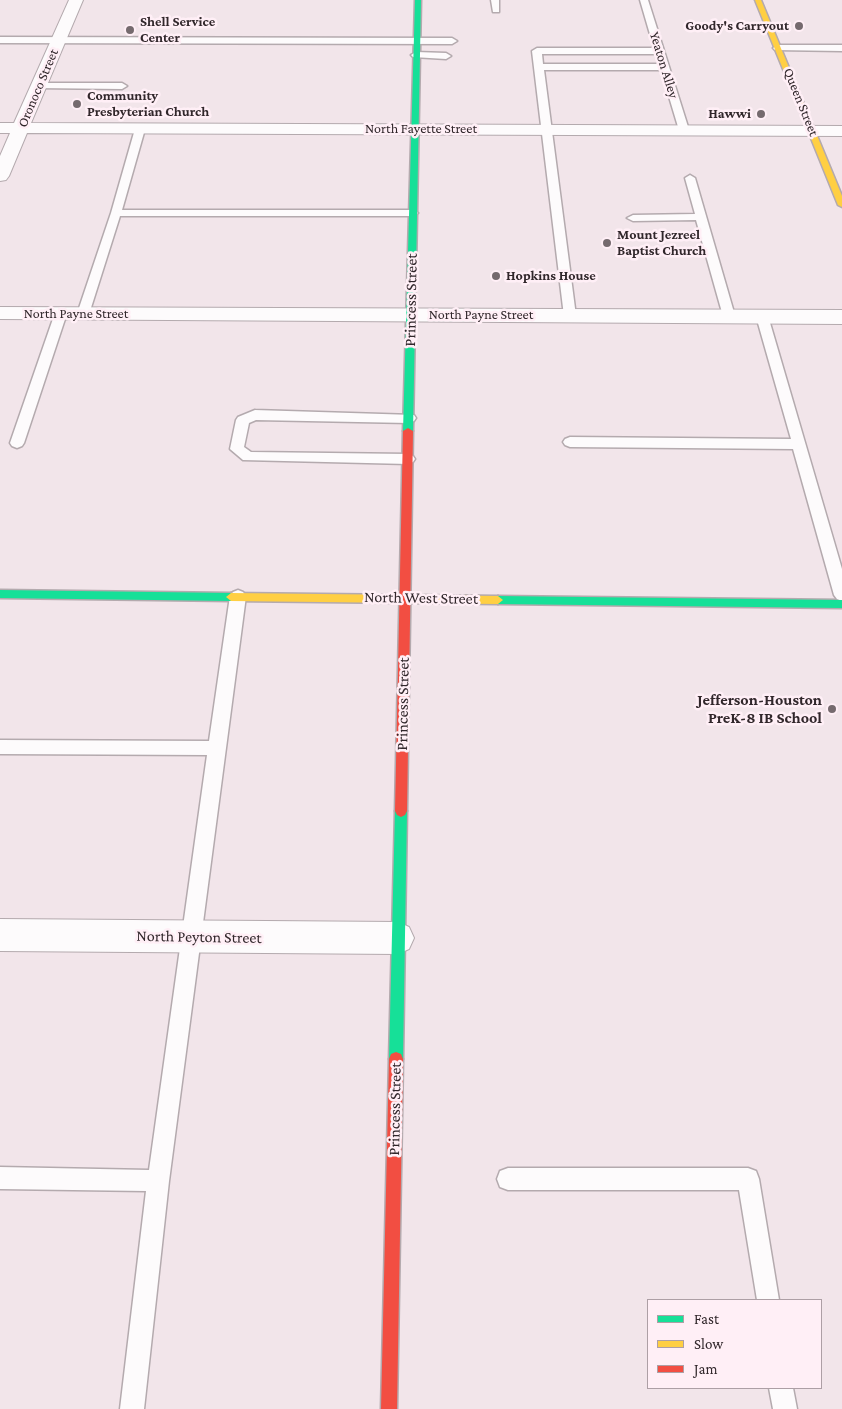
<!DOCTYPE html>
<style>
body{margin:0}
#map{position:relative;width:842px;height:1409px;overflow:hidden;background:#f2e5ea;font-family:"Crimson Pro",serif}
canvas{display:block}
.legend{position:absolute;left:647px;top:1299px;width:175px;height:90px;box-sizing:border-box;background:#ffeff6;border:1px solid #ad9fa5;margin:0;padding:6px 9px;list-style:none;font-size:15px;color:#31272b}
.legend li{display:flex;align-items:center;gap:10px;height:25px}
.legend b{width:25px;border:1px solid #ad9fa5}
</style>
<div id="map">
<canvas width="842" height="1409"></canvas>
<ul class="legend">
<li><b style="height:6px;background:#16e098"></b>Fast</li>
<li><b style="height:6px;background:#ffcf43"></b>Slow</li>
<li><b style="height:6px;background:#f24e42"></b>Jam</li>
</ul>
</div>
<script>
const context = document.querySelector('canvas').getContext('2d');
context.lineJoin = 'round';
function shape(rows) {
  const path = new Path2D();
  for (const r of rows) {
    path.moveTo(r[0], r[1]);
    for (let i = 2; i < r.length; i += 2) path.lineTo(r[i], r[i + 1]);
  }
  return path;
}
function stroke(path, color, width, dash) {
  context.strokeStyle = color;
  context.lineWidth = width;
  context.lineCap = dash ? 'butt' : 'round';
  context.setLineDash(dash || []);
  context.stroke(path);
}
function fill(path, color) {
  context.fillStyle = color;
  context.fill(path, 'evenodd');
}
function label(font, color, halo, rows, align = 'center') {
  context.font = font + ' "Crimson Pro",serif';
  context.lineWidth = 5;
  context.setLineDash([]);
  context.textBaseline = 'middle';
  context.strokeStyle = halo;
  context.fillStyle = color;
  for (const [text, x, y, turn = 0] of rows) {
    context.save();
    context.translate(x, y);
    context.rotate((+turn || 0) * Math.PI / 180);
    context.textAlign = isNaN(turn) ? turn : align;
    if (halo) context.strokeText(text, 0, 0);
    context.fillText(text, 0, 0);
    context.restore();
  }
}
const lane = shape([
 [491,0,499,0,499,12,493,12,491,0],
 [640,0,648,0,689,130,688,132,680,132,679,130,661,70,544,70,576,316,570,320,564,316,532,51,537,48,654,48,640,0],
 [542,54,656,54,659,64,543,64,542,54],
 [0,37,452,38,457,41,452,44,0,43,0,37],
 [778,45,842,45,842,51,775,50,773,48,778,45],
 [416,52,446,53,451,56,446,59,413,57,411,55,416,52],
 [39,83,122,83,127,86,122,89,36,88,34,86,39,83],
 [140,126,145,129,122,210,413,210,418,213,413,216,120,216,89,314,87,317,79,317,77,314,111,213,135,129,140,126],
 [690,175,695,178,735,316,733,319,725,319,723,316,696,220,633,221,627,218,633,215,695,214,685,178,690,175],
 [61,309,67,313,24,443,22,446,17,448,12,446,10,443,55,313,61,309],
 [762,312,768,316,842,569,842,601,837,599,834,595,793,449,570,447,565,445,563,442,565,439,570,437,791,439,756,316,762,312],
 [255,410,414,415,416,418,414,421,409,423,256,420,249,423,244,447,251,452,408,454,413,456,415,459,413,462,408,464,243,460,230,449,236,420,238,417,255,410],
 [238,590,243,592,246,596,169,1181,144,1409,120,1409,146,1191,0,1189,0,1167,149,1170,207,755,0,754,0,740,209,741,230,596,233,592,238,590],
 [508,1168,748,1168,756,1171,759,1179,779,1300,757,1300,739,1190,508,1190,500,1187,497,1179,500,1171,508,1168],
 [769,1388,793,1388,797,1409,773,1409,769,1388]
]);
const street = shape([
 [69,0,83,0,31,123,842,126,842,136,27,133,9,176,6,180,0,181,0,156,10,133,0,133,0,123,14,123,69,0],
 [0,307,842,310,842,324,0,319,0,307],
 [0,919,398,922,409,927,414,938,409,949,398,954,0,951,0,919]
]);
const fast = shape([
 [415,0,421,0,413,431,408,434,403,431,415,0],
 [0,590,231,593,236,597,231,601,0,598,0,590],
 [498,596,842,600,842,608,498,604,493,600,498,596],
 [401,805,405,807,407,811,403,1059,401,1064,396,1066,391,1064,389,1059,395,811,397,807,401,805]
]);
const slow = shape([
 [755,0,761,0,842,196,842,207,838,205,755,0],
 [231,593,498,596,503,600,498,604,231,601,226,597,231,593]
]);
const jam = shape([
 [408,428,413,431,407,811,405,815,401,817,397,815,395,811,403,431,408,428],
 [396,1052,401,1054,403,1059,397,1409,381,1409,389,1059,391,1054,396,1052]
]);
stroke(lane, '#b4aaae', 3);
stroke(street, '#b4aaae', 2);
stroke(fast, '#b4aaae', 3);
stroke(slow, '#b4aaae', 3);
stroke(jam, '#b4aaae', 3);
fill(lane, '#fdfbfc');
fill(street, '#fdfbfc');
fill(fast, '#16e098');
fill(slow, '#ffcf43');
fill(jam, '#f24e42');
for (const [x, y, r, color] of [
 [799,26,5,"#756a6e"],
 [130,30,5,"#756a6e"],
 [77,104,5,"#756a6e"],
 [761,114,5,"#756a6e"],
 [607,243,5,"#756a6e"],
 [496,276,5,"#756a6e"],
 [832,709,5,"#756a6e"]
]) {
  const dot = new Path2D();
  dot.arc(x, y, r, 0, 2 * Math.PI);
  context.fillStyle = color;
  context.fill(dot);
  stroke(dot, '#ffeff6', 2);
}
label('bold 14px', '#31272b', '#ffeff6', [
 ["Shell Service",140,22],
 ["Center",140,38],
 ["Goody's Carryout",789,26,"right"],
 ["Community",87,96],
 ["Presbyterian Church",87,112],
 ["Hawwi",751,114,"right"],
 ["Mount Jezreel",617,235],
 ["Baptist Church",617,251],
 ["Hopkins House",506,276]
], 'left');
label('14px', '#31272b', '#ffeff6', [
 ["Yeaton Alley",664,65,73],
 ["Oronoco Street",38,88,-67],
 ["Queen Street",801,102,68],
 ["North Fayette Street",421,129],
 ["North Payne Street",76,314],
 ["North Payne Street",481,315]
]);
label('16px', '#31272b', '#ffeff6', [
 ["Princess Street",411,300,-89],
 ["North West Street",421,598,1],
 ["Princess Street",403,704,-89],
 ["North Peyton Street",199,937,1],
 ["Princess Street",395,1109,-89]
]);
label('bold 16px', '#31272b', '#ffeff6', [
 ["Jefferson-Houston",822,700],
 ["PreK-8 IB School",822,718]
], 'right');
</script>
